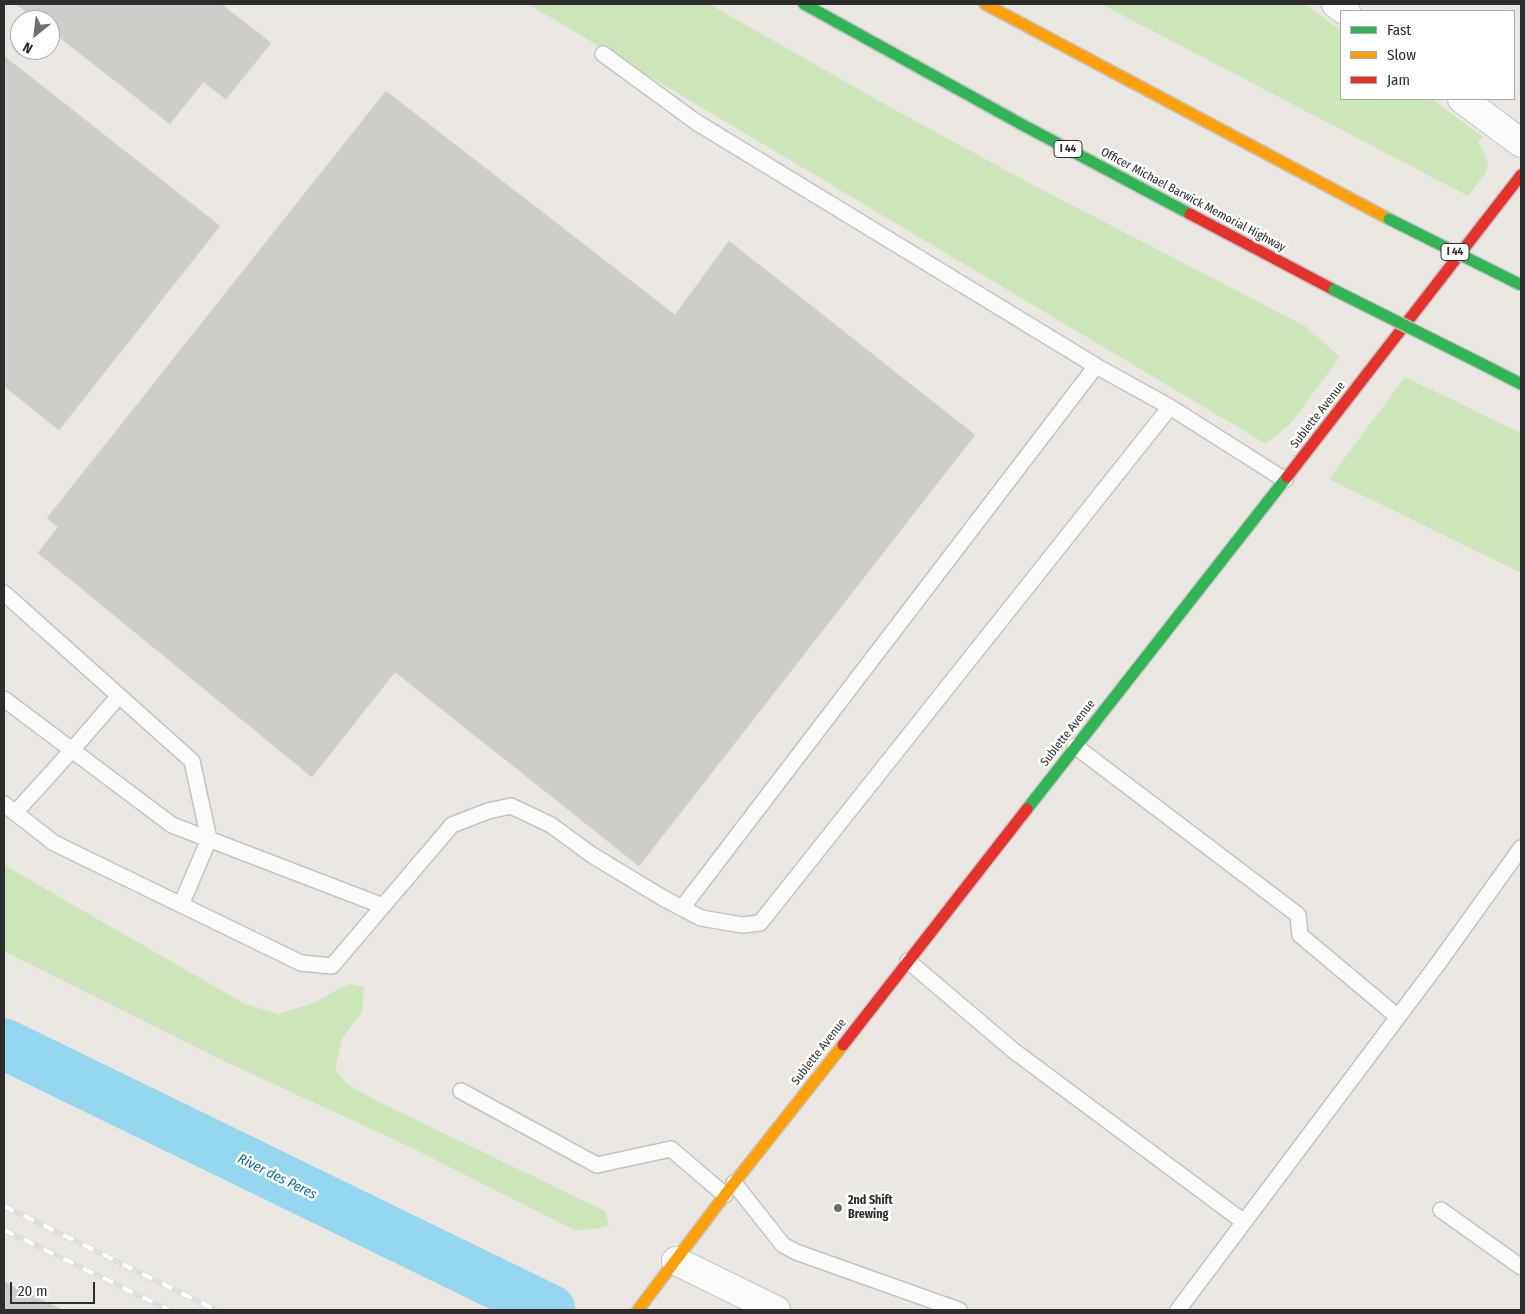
<!DOCTYPE html>
<style>
body{margin:0}
#map{position:relative;width:1525px;height:1314px;overflow:hidden;background:#eae7e2;font-family:"Fira Sans Condensed",sans-serif}
canvas{display:block}
.frame{position:absolute;inset:0;border:5px solid #2d2d2d;pointer-events:none}
.legend{position:absolute;left:1340px;top:10px;width:175px;height:90px;box-sizing:border-box;background:#fff;border:1px solid #ababab;margin:0;padding:6px 9px;list-style:none;font-size:15px;color:#2d2d2d}
.legend li{display:flex;align-items:center;gap:10px;height:25px}
.legend b{width:25px;border:1px solid #ababab}
.north{position:absolute;left:10px;top:10px;width:50px;height:50px;box-sizing:border-box;background:#fff;border:1px solid #ababab;border-radius:50%;rotate:209deg;font-size:14px;font-weight:700;line-height:20px;text-align:center;color:#2d2d2d}
.north::after{content:'';display:block;margin:auto;width:18px;height:22px;background:#6f6e6c;clip-path:polygon(50% 0,100% 100%,50% 72%,0 100%)}
.scale{position:absolute;left:10px;top:1282px;width:85px;height:22px;box-sizing:border-box;border:2px solid #2d2d2d;border-top:0;padding-left:6px;font-size:15px;line-height:18px;white-space:nowrap;color:#2d2d2d;-webkit-text-stroke:4px #fff;paint-order:stroke}
</style>
<div id="map">
<canvas width="1525" height="1314"></canvas>
<div class="frame"></div>
<ul class="legend">
<li><b style="height:6px;background:#30b455"></b>Fast</li>
<li><b style="height:6px;background:#ff9f0a"></b>Slow</li>
<li><b style="height:6px;background:#e5322d"></b>Jam</li>
</ul>
<div class="north">N</div>
<div class="scale">20 m</div>
</div>
<script>
const context = document.querySelector('canvas').getContext('2d');
context.lineJoin = 'round';
function fill(path, color) {
  context.fillStyle = color;
  context.fill(path, 'evenodd');
}
function shape(rows) {
  const path = new Path2D();
  for (const r of rows) {
    path.moveTo(r[0], r[1]);
    for (let i = 2; i < r.length; i += 2) path.lineTo(r[i], r[i + 1]);
  }
  return path;
}
function stroke(path, color, width, dash) {
  context.strokeStyle = color;
  context.lineWidth = width;
  context.lineCap = dash ? 'butt' : 'round';
  context.setLineDash(dash || []);
  context.stroke(path);
}
function label(font, color, halo, rows, align = 'center') {
  context.font = font + ' "Fira Sans Condensed",sans-serif';
  context.lineWidth = 5;
  context.setLineDash([]);
  context.textBaseline = 'middle';
  context.strokeStyle = halo;
  context.fillStyle = color;
  for (const [text, x, y, turn = 0] of rows) {
    context.save();
    context.translate(x, y);
    context.rotate((+turn || 0) * Math.PI / 180);
    context.textAlign = isNaN(turn) ? turn : align;
    if (halo) context.strokeText(text, 0, 0);
    context.fillText(text, 0, 0);
    context.restore();
  }
}
fill(shape([
 [528,4,709,4,888,106,1035,186,1305,326,1340,357,1291,423,1266,444],
 [1101,4,1305,4,1341,31,1341,99,1432,99,1483,137,1478,142,1484,152,1488,164,1485,174,1468,196],
 [1405,377,1521,433,1521,573,1329,479],
 [4,865,245,1004,279,1014,313,1003,349,984,364,987,362,1012,342,1039,335,1069,347,1084,375,1100,605,1211,609,1225,596,1229,575,1230,408,1146,228,1063,4,951]
]), '#cce6ba');
stroke(shape([
 [4,1044,550,1310]
]), '#95d7ee', 51);
const building = shape([
 [16,4,221,4,271,43,226,99,203,82,170,124,50,30,50,20,37,20,16,4],
 [4,56,220,226,59,430,4,386,4,56],
 [386,91,675,315,729,241,975,435,639,866,395,672,312,777,38,553,58,527,47,518,386,91],
 [4,1282,63,1310,4,1310,4,1282]
]);
fill(building, '#cfcdc9');
stroke(building, '#d5d3ce', 1);
const lane = shape([
 [603,54,696,122,1096,366,1170,407,1285,480],
 [4,593,192,761,209,839,181,905],
 [4,699,172,825,383,906],
 [1075,746,1298,915,1300,935,1398,1017],
 [4,804,54,843,301,963,332,966,452,825,488,811,511,806,551,825,592,855,663,898,701,918,742,925,760,923,1170,407],
 [15,813,72,750,118,697],
 [682,908,1096,366],
 [908,961,1014,1051,1244,1222],
 [461,1091,597,1165,671,1149,725,1195],
 [734,1183,783,1245,796,1252,959,1310],
 [1441,1210,1521,1267],
 [1178,1310,1437,965,1521,848]
]);
const street = shape([
 [1336,4,1346,11],
 [1462,99,1521,143],
 [676,1261,776,1310]
]);
const fast = shape([
 [804,4,1021,124,1190,214],
 [1480,363,1521,384],
 [1027,809,1287,477]
]);
const slow = shape([
 [985,4,1389,219],
 [638,1310,734,1183,843,1045]
]);
const jam = shape([
 [1190,214,1334,290],
 [1287,477,1521,175],
 [843,1045,1027,809]
]);
stroke(lane, '#c4c3c3', 18);
stroke(street, '#c4c3c3', 30);
stroke(fast, '#c4c3c3', 14);
stroke(slow, '#c4c3c3', 14);
stroke(jam, '#c4c3c3', 14);
stroke(lane, '#fcfbfb', 15);
stroke(street, '#fcfbfb', 28);
stroke(fast, '#30b455', 11);
stroke(slow, '#ff9f0a', 11);
stroke(jam, '#e5322d', 11);
const rail = shape([
 [4,1206,216,1310],
 [4,1230,169,1310]
]);
stroke(rail, '#dededf', 5.5);
stroke(rail, '#fff', 4, [11]);
const fastBridge = shape([
 [1389,219,1521,285],
 [1334,290,1480,363]
]);
stroke(fastBridge, '#c6c4c3', 14, []);
stroke(fastBridge, '#30b455', 11);
for (const [x, y, r, color] of [
 [838,1208,5,"#6f6e6c"]
]) {
  const dot = new Path2D();
  dot.arc(x, y, r, 0, 2 * Math.PI);
  context.fillStyle = color;
  context.fill(dot);
  stroke(dot, '#fff', 2);
}
for (const [x, y, w] of [
 [1068,149,28],
 [1455,252,28]
]) {
  const box = new Path2D();
  box.roundRect(x - w / 2, y - 8.5, w, 17, 4);
  context.fillStyle = '#fff';
  context.fill(box);
  stroke(box, '#2d2d2d', 1);
}
label('bold 11px', '#2d2d2d', null, [
 ["I 44",1068,149],
 ["I 44",1455,252]
]);
label('12px', '#2d2d2d', '#fff', [
 ["Officer Michael Barwick Memorial Highway",1193,200,28],
 ["Sublette Avenue",1318,415,-52],
 ["Sublette Avenue",1068,733,-52],
 ["Sublette Avenue",819,1052,-52]
]);
label('bold 12px', '#2d2d2d', '#fff', [
 ["2nd Shift",848,1201],
 ["Brewing",848,1215]
], 'left');
label('italic 14px', '#096fa4', '#fff', [
 ["River des Peres",277,1177,26]
]);
</script>
